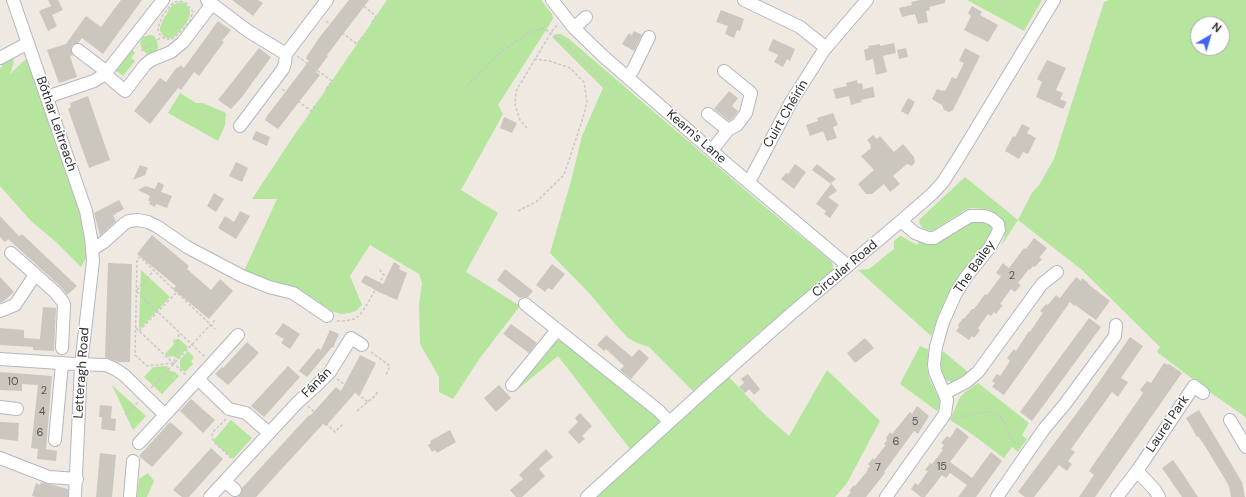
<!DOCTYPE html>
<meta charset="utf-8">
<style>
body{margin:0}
#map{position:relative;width:1246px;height:497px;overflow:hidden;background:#efe9e1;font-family:"DM Sans",sans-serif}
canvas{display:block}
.north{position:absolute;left:1190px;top:16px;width:40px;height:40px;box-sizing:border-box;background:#fff;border:1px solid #ababab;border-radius:50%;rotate:38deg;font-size:11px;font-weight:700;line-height:16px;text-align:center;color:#2e2e2e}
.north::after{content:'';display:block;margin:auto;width:14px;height:18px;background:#4264fb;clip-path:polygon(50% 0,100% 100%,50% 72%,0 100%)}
</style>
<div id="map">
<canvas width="1246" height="497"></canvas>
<div class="north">N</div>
</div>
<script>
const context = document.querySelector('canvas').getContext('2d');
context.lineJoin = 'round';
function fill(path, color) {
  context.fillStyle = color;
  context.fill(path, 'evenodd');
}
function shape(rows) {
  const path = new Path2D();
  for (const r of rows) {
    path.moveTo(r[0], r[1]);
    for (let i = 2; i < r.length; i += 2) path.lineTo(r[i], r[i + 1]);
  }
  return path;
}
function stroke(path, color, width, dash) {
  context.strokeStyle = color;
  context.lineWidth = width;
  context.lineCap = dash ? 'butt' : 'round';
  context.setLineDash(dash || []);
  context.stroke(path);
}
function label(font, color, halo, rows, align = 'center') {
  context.font = font + ' "DM Sans",sans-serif';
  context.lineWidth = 3;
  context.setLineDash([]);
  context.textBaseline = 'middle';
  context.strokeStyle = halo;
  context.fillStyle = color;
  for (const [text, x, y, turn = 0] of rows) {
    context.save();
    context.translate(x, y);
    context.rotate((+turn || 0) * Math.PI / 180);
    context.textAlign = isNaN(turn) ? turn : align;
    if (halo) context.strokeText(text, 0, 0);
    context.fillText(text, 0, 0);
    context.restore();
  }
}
fill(shape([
 [387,0,541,0,552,14,553,19,498,105,503,114,461,190,498,213,466,272,520,306,480,358,453,399,439,392,439,377,420,344,419,304,422,283,419,274,370,245,350,276,362,305,356,311,350,313,341,314,324,309,244,271,277,199,252,199,297,131,303,123],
 [967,0,1042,0,1024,31],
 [1109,0,1246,0,1246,419,1244,416,1207,390,1157,352,1160,347,1082,270,1018,220,1001,246,1005,235,1005,223,999,215,987,209,971,208,965,210,932,231,924,229,921,226,919,222,920,219,965,177,1018,220,1032,193,1039,185,1054,159,1104,2],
 [1198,24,1222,24,1222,48,1198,48],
 [180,2,185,3,190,10,190,15,186,24,176,35,172,38,168,38,164,37,160,31,160,27,164,18,172,5],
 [556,34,561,34,569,39,759,202,831,261,833,265,833,268,832,272,755,336,693,391,649,347,637,343,628,338,615,324,590,294,550,253,571,181,582,136,603,88,552,37],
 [150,35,154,36,157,41,158,46,157,50,149,55,142,50,140,42,143,37],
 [131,49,135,53,131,58,135,61,123,76,115,70],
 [12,55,14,62,10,74,26,59,41,94,81,210,88,255,81,267,56,242,31,221,0,186,0,68,2,67,2,62],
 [180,93,196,103,203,103,226,113,225,125,218,141,168,113],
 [971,221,985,221,993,226,993,233,943,308,941,308,931,336,858,270,869,269,894,249,894,241,900,236,903,237,917,245,919,241,925,244,931,244,938,242],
 [141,270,170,297,140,329,139,326],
 [179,339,188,347,178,359,174,356,169,357,165,354,174,344,173,340],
 [559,340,564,341,660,419,660,423,630,449,558,356,517,390,524,378,555,342],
 [920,346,929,350,927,368,929,378,939,399,940,406,937,411,900,384],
 [188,351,193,356,193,359,191,361,193,364,185,372,180,368,180,360],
 [940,352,944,352,968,372,966,375,954,382,951,382,944,379,939,369],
 [167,366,170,371,175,372,179,376,162,394,144,377,153,367],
 [827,370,880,421,847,483,835,497,596,497,728,376,764,414,789,436],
 [978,383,1029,423,1022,435,1027,439,1018,452,1012,447,1004,458,969,432,950,420,960,397,965,392],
 [112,385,146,416,133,430],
 [231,420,252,438,233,459,213,441],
 [148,473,154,481,147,497,137,497,139,479]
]), '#b6e59e');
fill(shape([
 [48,0,58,0,63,10,52,15,57,26,48,31,39,11,51,6],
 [121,0,142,0,103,54,82,38,78,43,72,45,71,49,73,55,70,56,77,77,59,83,47,50,66,44,86,16,101,27],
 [232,0,258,0,263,3,253,16],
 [349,0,369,0,327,55,328,56,316,72,320,75,278,129,265,120,267,116,309,61,306,59,307,56,319,38],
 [920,0,945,0,945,3,929,7,930,10,926,11,928,22,918,24,915,14,902,17,899,8,912,5,911,2],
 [972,6,982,12,980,15,998,25,988,42,964,30,971,16,968,13],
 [721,10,744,19,740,31,737,30,734,38,725,34,728,26,716,22],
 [218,21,231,30,222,41,224,42,199,76,194,72,181,90,178,88,150,124,134,111,160,78,166,82,177,67,178,68,180,65,184,68],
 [634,31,642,35,634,51,622,44,629,33,632,35],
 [773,39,795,49,790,61,787,59,783,67,774,62,778,55,768,50],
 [894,43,896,53,883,56,887,72,876,75,873,59,866,61,864,50,869,48,868,46,880,44,880,46],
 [259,48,271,57,242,97,231,109,218,100],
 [906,48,908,57,899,59,897,50],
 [965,48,980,56,953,110,949,112,944,110,942,105,932,99,937,89,942,91,942,90,945,91,952,77,956,79,964,63,959,61],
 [1047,60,1066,68,1056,90,1063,93,1060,99,1067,102,1063,109,1036,97,1042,82,1037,79],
 [857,80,858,84,862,83,863,89,873,87,875,97,861,100,862,102,851,105,849,96,836,99,833,89,847,86,846,83],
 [729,91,738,98,732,106,738,111,732,119,729,121,714,109],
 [88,96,110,160,89,168,68,109,71,107,70,103],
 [908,98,915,102,908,115,901,111],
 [833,113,838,125,833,127,837,138,827,141,823,131,810,136,806,125,818,121,817,118],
 [504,117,517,123,512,133,500,128],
 [1022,124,1030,128,1027,133,1036,138,1028,154,1023,152,1019,159,1005,151,1013,136,1015,137],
 [256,131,270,137,267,146,252,139],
 [873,135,877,139,880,136,894,152,903,144,914,157,915,162,912,166,907,164,893,176,900,184,890,192,884,184,872,194,866,194,858,184,874,170,861,156,871,148,870,146,871,145,867,140],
 [236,162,248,168,242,182,229,176],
 [795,164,806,172,794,189,781,179,786,173,788,174],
 [817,164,836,179,831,183,837,191,828,197,839,205,830,218,824,214,826,211,816,204,831,184,812,170],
 [140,165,148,168,145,175,133,180],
 [158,182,164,185,161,192,172,196,167,208,156,204,155,207,149,204,150,201,148,201,150,196,138,190,146,186,155,189],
 [214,193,224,199,216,212,207,206],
 [119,200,124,209,113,215,116,221,100,236,94,213],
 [240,211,250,216,236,239,218,228,225,216,234,222],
 [0,216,19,236,22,234,77,286,67,295,60,286,8,239,5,242,0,237],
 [152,235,189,266,187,269,211,290,220,279,233,291,209,319,173,289,176,286,137,254],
 [1034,238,1047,248,1039,258,1042,259,1035,267,1033,266,1030,270,1029,269,1018,283,1021,285,1015,292,1011,289,1000,304,1003,305,996,314,994,312,991,316,988,314,978,328,980,330,974,338,972,336,969,340,956,331,959,327,958,325,963,318,964,319,972,309,974,309,985,294,987,295,1001,276,996,273,1003,263,1009,268,1024,248,1026,249],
 [394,262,400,266,399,269,407,273,397,300,379,292,361,282,365,275,383,284],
 [108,263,132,264,130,362,118,362,105,357],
 [552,264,565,274,552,290,548,288,545,292,536,285],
 [505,269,533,291,528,297,523,297,520,298,497,280],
 [0,277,14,292,4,301,0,303],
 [1076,277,1081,281,1082,278,1088,283,1088,284,1110,301,1096,320,1075,305,1074,306,1070,302,1004,395,992,387,995,383,992,381,997,374,1000,376,1010,361,1007,358,1014,349,1016,351,1029,331,1030,332,1040,317,1043,313,1040,311,1046,304,1048,305,1056,295,1060,298],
 [43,307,56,308,54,351,33,350,33,347,0,345,0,328,24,330,24,338,40,339],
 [1089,318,1101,327,1032,421,1020,412],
 [283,323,300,334,290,349,281,343,284,339,275,334],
 [511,324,537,343,529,353,503,334],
 [330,330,339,334,333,348,332,347,307,377,299,371,318,348,321,350],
 [606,335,632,357,639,349,649,358,631,379,620,370,624,366,606,349,604,351,597,345],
 [1130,337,1143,346,1121,378,1128,382,1118,397,1112,392,1071,449,1075,452,1068,461,1072,464,1067,471,1059,465,1034,497,1025,497,1018,492,1085,402],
 [865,338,874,348,855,363,847,353],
 [247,342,259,353,228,385,215,374,222,367,223,368],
 [360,355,376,363,360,395,355,393,326,426,323,424,256,497,238,497,242,492,242,488,309,415,310,416,336,387,341,391],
 [1164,363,1168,365,1169,364,1182,373,1095,497,1079,497,1094,475,1089,471,1143,393,1140,390,1147,381,1151,383],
 [288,366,300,377,264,417,251,406],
 [0,372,52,376,46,449,57,451,56,461,37,459,38,449,31,448,38,385,22,384,22,391,0,390],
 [748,374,760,389,754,395,749,389,745,393,739,387,744,383,741,379],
 [499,385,511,398,496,412,484,398],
 [191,399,215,420,203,433,180,411],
 [100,405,112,406,111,418,116,419,115,431,101,429,102,417,99,417],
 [917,406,929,416,918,434,914,431,884,472,885,473,866,497,847,497,851,492,849,491,854,485,855,486,868,470,867,469,870,466,868,464,873,458,874,460,886,445,884,444,887,440,886,438,890,432,892,434,910,412,912,414],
 [1199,410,1242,482,1245,497,1231,497,1229,486,1205,446,1198,436,1197,437,1186,418],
 [580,413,592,426,582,436,585,439,579,444,568,432,578,422,575,418],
 [0,422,19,423,18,441,0,439],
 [170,422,183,433,152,467,139,456],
 [957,427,969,437,950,462,972,478,991,452,1002,461,976,497,958,497,967,485,950,473,946,478,942,475,925,497,921,497,911,489,915,483,918,485,928,471,925,470,930,463,932,464,943,450,941,449,944,445,941,443,947,436,950,438],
 [450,430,456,442,437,453,435,450,432,452,428,445,431,443,430,441],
 [211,448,223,459,189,497,182,497,173,490],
 [546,449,553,457,539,469,545,476,522,497,516,497,510,490,523,479,519,475],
 [100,453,116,455,112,497,96,497],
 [1173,460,1185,477,1198,497,1182,497,1162,468],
 [41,482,68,489,68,497,36,497,32,496,36,483,40,485]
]), '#cbc7bf');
const minor = shape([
 [13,0,86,211,91,238,93,261,81,365,75,497],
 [207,0,248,31,286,54],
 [552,0,574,28,603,56,728,165,848,266],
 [744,0,800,27,826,48],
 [574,28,586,17],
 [78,50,107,72],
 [0,58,28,43],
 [105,74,125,91,145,65,151,60,171,52,183,42,212,4],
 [627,77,633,70,649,37],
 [47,97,94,81,105,74,163,0],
 [708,114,728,130],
 [240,126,283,69,285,63,286,54,327,0],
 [712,150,728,130,737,125,746,113,751,93,724,71],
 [749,182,791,102,824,50,867,0],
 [93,249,104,242,124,224,129,221,138,220,148,222,158,227,187,247,242,276,269,287,293,293,327,316],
 [11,253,55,292,63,302,64,305,62,348],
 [525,304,659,411,669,422],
 [0,311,15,305,35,275],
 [0,359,75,364,106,365,115,369,124,375,165,415,198,379,229,409,246,413,269,433],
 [198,379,238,335],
 [512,385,557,330],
 [945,393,966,382,978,372,1042,284,1057,272],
 [0,407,17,409],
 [1230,420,1246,447],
 [55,440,62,364],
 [139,443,165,415],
 [0,458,49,477,77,479],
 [1137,471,1155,490,1159,497],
 [225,481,235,490],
 [130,497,133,461],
 [210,497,297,403,319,383,330,372,351,338,362,345],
 [587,497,707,388,792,313,901,221,932,194,943,182,959,157,1054,0],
 [886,497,945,414,947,400,935,372,934,365,936,347,943,322,956,293,966,277,990,247,999,230,998,224,992,219,985,216,970,216,939,235,934,238,928,238,915,233,901,221],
 [997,497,1044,429,1065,404,1115,336,1116,325],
 [1117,497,1137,471,1194,386,1203,393]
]);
stroke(minor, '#b4b7c1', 14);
stroke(shape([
 [356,0,376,16,371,24],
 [180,1,186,3,193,12,190,20,186,26,177,35,172,39,165,39,160,35,158,29,159,25,163,15,171,5,175,2,180,1],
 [326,21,357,44,362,37],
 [141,51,162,37],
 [297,56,332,81,326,89],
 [467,86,500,53,526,34,543,28,564,42,611,89],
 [282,89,311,111,317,103],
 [527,128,520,120,515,105,516,91,552,31,558,24],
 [110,209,117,217],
 [518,211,536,202,564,175,583,118,587,101,584,82,570,68,550,61,535,59],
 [137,290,154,270],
 [137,292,205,357],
 [337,321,344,321,354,319,360,315,366,306,384,275,378,268],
 [136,328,187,376],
 [139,331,177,292],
 [179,334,174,363,147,366,135,355,137,259,140,257,215,329],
 [371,352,390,366,386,375],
 [337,379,368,402],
 [151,388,216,319],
 [308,406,335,432,344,423],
 [357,411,376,395,378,390],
 [125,415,138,402],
 [955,418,985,412,994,413,1001,417,1005,423,1011,439,1014,442,1021,445],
 [226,419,212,433,212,438,215,443,231,458]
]), '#c9c9c9', 1.5, [3, 2]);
stroke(minor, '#fff', 12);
label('11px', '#555452', null, [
 ["2",1012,276],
 ["10",13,382],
 ["2",44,391],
 ["4",42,412],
 ["5",915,422],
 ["6",40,433],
 ["6",896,442],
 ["15",942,467],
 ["7",878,468]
]);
label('13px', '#2e2e2e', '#fff', [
 ["Cuirt Chéirín",786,114,-60],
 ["Bóthar Leitreach",56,124,71],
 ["Kearn's Lane",696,137,41],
 ["The Bailey",975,267,-55],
 ["Circular Road",845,269,-40],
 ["Letteragh Road",82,373,-86],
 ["Fánán",317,383,-45],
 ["Laurel Park",1168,424,-56]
]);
</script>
